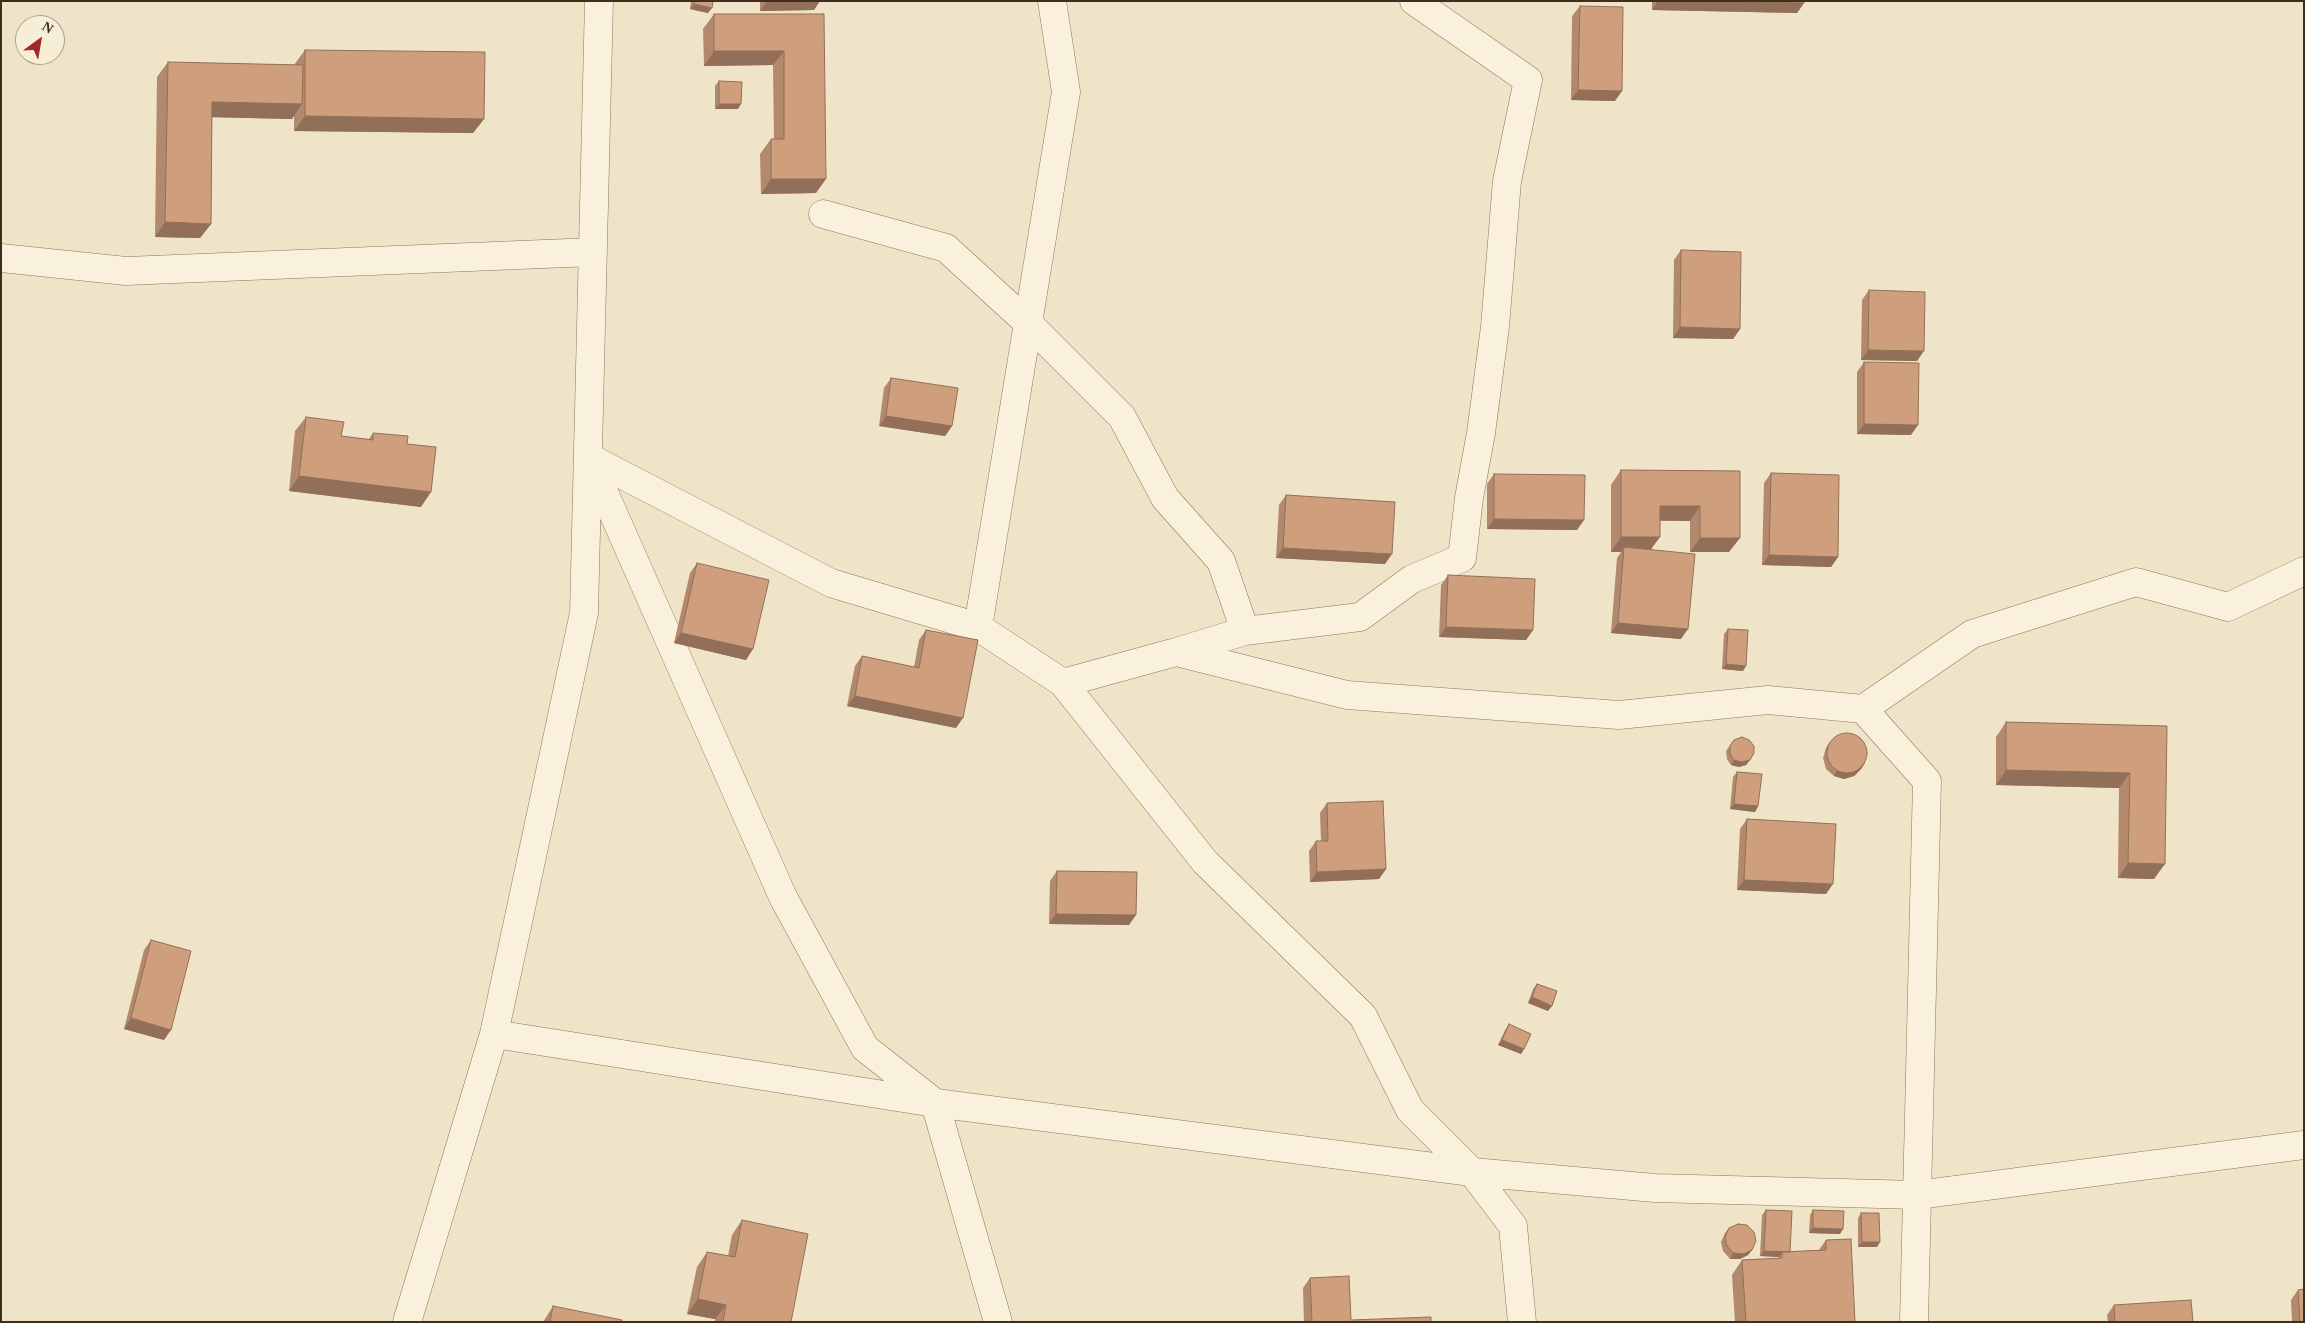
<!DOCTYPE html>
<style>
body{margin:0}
#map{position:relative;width:2305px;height:1323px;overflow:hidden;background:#f0e4c8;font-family:"Times New Roman",serif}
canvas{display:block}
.frame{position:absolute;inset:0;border:2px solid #3d2e20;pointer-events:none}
.north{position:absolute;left:15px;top:15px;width:50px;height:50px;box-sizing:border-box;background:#f7eed8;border:1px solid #ada18e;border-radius:50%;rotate:32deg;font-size:14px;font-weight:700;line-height:20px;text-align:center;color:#3d2e20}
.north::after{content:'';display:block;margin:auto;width:18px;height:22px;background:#9e2a2b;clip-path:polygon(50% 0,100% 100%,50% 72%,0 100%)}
</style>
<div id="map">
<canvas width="2305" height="1323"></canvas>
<div class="frame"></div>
<div class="north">N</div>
</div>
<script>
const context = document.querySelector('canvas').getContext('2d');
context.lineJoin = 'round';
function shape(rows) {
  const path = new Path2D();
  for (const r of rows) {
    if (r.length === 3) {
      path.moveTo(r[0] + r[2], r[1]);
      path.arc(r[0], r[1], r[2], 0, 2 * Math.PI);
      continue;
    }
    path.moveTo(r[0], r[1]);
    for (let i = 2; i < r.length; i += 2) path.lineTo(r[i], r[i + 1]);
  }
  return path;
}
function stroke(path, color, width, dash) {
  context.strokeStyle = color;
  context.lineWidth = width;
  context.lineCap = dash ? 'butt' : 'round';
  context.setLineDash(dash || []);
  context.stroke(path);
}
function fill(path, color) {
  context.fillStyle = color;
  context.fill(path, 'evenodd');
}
const minor = shape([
 [823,214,946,248,1029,324,1122,417,1165,498,1221,561,1245,631],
 [1,258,126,271,593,252],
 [588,457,831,583,978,627,1063,683,1205,862,1363,1016,1410,1110,1472,1172,1513,1226,1522,1322],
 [591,463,783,897,865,1048,935,1103,998,1322],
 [978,627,1066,92,1052,1],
 [1176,652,1245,631,1360,617,1412,579,1462,558,1469,498,1481,433,1495,327,1507,181,1528,80,1414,1],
 [1063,683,1176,652,1347,695,1619,715,1768,700,1863,709,1927,781,1914,1322],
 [1863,709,1972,634,2136,582,2228,607,2304,571],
 [494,1034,935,1103,1472,1172,1655,1188,1917,1195,2304,1145],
 [407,1322,494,1034,584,613,599,1]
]);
stroke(minor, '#8d765c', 29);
stroke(minor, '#faf1dc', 28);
fill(shape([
 [691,1,713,1,708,13,690,9],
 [760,1,820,1,814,10,760,11],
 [1652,1,1804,1,1804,3,1797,13,1652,10],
 [1580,6,1615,101,1571,100,1572,16],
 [714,14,824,14,816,193,761,194,760,154,771,139,774,139,773,65,704,66,703,29],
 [305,50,484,119,473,133,294,131,294,115,292,119,212,117,211,224,200,238,155,237,157,77,168,62,294,65],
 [719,81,738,109,715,109,715,86],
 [1681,250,1740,329,1733,339,1673,338,1674,260],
 [1869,290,1917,361,1861,360,1862,300],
 [1864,362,1911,435,1857,434,1857,372],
 [891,378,952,426,945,436,879,426,884,388],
 [306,417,341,436,369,439,373,433,407,444,421,507,289,491,295,431],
 [1621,470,1740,471,1729,552,1690,552,1690,521,1660,521,1651,550,1681,639,1611,633,1617,558,1621,552,1611,552,1611,485],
 [1771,473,1838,557,1831,567,1762,565,1764,483],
 [1494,474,1577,530,1487,529,1487,484],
 [1286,495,1385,564,1276,558,1279,505],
 [697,563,746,660,674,643,690,573],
 [1448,575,1533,630,1526,640,1439,637,1441,585],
 [1728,629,1743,671,1722,669,1724,634],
 [926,630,956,728,847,706,855,666,862,656,914,667,919,640],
 [2006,722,2167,726,2154,879,2118,878,2119,788,1996,785,1996,737],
 [1734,740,1754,753,1746,765,1739,767,1731,765,1727,759,1726,751],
 [1829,743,1865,763,1861,769,1854,776,1844,779,1834,776,1826,769,1823,758,1826,748],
 [1737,772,1758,806,1755,812,1730,809,1733,777],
 [1327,803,1386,869,1379,879,1310,882,1309,851,1316,841,1321,841,1320,813],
 [1747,819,1826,894,1737,890,1740,829],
 [1057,871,1129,925,1049,924,1050,881],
 [151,940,164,1040,124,1029,144,950],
 [1537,984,1548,1011,1528,1003,1533,989],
 [1509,1024,1524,1049,1521,1054,1498,1045,1505,1030],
 [1766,1210,1790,1252,1819,1250,1826,1240,1855,1322,1735,1322,1732,1275,1742,1260,1777,1259,1779,1257,1760,1256,1762,1215],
 [1813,1210,1840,1234,1809,1233,1810,1215],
 [1861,1213,1877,1247,1858,1247,1858,1218],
 [742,1220,791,1322,715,1322,715,1319,687,1314,697,1267,707,1252,728,1256,732,1235],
 [1729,1228,1752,1250,1748,1255,1740,1259,1730,1259,1723,1251,1721,1242,1725,1233],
 [1310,1278,1351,1320,1431,1322,1304,1322,1303,1288],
 [2298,1290,2304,1322,2292,1322,2291,1300],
 [2114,1305,2193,1322,2108,1322,2107,1315],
 [553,1306,622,1322,543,1322]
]), '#b2896c');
fill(shape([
 [767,1,820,1,814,10,760,11],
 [1658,1,1718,1,1804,3,1797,13,1652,10],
 [694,4,712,8,708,13,690,9],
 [714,51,784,51,773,65,704,66],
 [1578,90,1622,91,1615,101,1571,100],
 [212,102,302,104,292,119,202,117],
 [719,104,741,104,738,109,715,109],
 [305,116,484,119,473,133,294,131],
 [771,179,826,179,816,193,761,194],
 [165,222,211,224,200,238,155,237],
 [1680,327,1740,329,1733,339,1673,338],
 [1868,350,1924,351,1917,361,1861,360],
 [886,416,952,426,945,436,879,426],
 [1864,424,1918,425,1911,435,1857,434],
 [299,476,431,492,421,507,289,491],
 [1660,506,1700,506,1690,521,1649,520],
 [1494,519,1584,520,1577,530,1487,529],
 [1621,537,1660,537,1649,552,1624,547,1621,552,1611,552],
 [1700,538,1740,538,1729,552,1690,552],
 [1283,548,1392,554,1385,564,1276,558],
 [1769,555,1838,557,1831,567,1762,565],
 [1618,623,1688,629,1681,639,1611,633],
 [1446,627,1533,630,1526,640,1439,637],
 [681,633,753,649,746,660,674,643],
 [1726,664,1746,666,1743,671,1722,669],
 [855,696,963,718,956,728,847,706],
 [1734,760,1750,760,1746,765,1739,767,1731,765],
 [1865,763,1861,769,1854,776,1844,779,1834,776,1837,771],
 [2006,770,2130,773,2119,788,1996,785],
 [1734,804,1758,806,1755,812,1730,809],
 [2128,863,2165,864,2154,879,2118,878],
 [1386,869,1379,879,1310,882,1317,872],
 [1744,880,1833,884,1826,894,1737,890],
 [1056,914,1136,915,1129,925,1049,924],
 [1532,997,1552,1006,1548,1011,1528,1003],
 [131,1018,171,1030,164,1040,124,1029],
 [1502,1040,1524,1049,1521,1054,1498,1045],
 [1813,1228,1843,1229,1840,1234,1809,1233],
 [1862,1242,1880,1242,1877,1247,1858,1247],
 [1752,1250,1748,1255,1740,1259,1730,1259,1733,1253],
 [1764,1251,1790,1252,1782,1252,1779,1257,1760,1256],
 [698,1299,726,1305,715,1319,687,1314]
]), '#916f58');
const building = shape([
 [694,1,713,1,712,8,694,4,694,1],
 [1718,1,1804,1,1804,3,1718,1],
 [1580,6,1623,7,1622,91,1578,90,1580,6],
 [714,14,824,14,826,179,771,179,771,139,784,139,784,51,714,51,714,14],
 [305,50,485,52,484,119,305,116,305,50],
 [168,62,303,65,302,104,212,102,211,224,165,222,168,62],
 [719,81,742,82,741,104,719,104,719,81],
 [1681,250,1741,252,1740,329,1680,327,1681,250],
 [1869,290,1925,292,1924,351,1868,350,1869,290],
 [1864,362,1919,363,1918,425,1864,424,1864,362],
 [891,378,958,388,952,426,886,416,891,378],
 [306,417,344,422,341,436,373,440,373,433,408,436,407,444,436,447,431,492,299,476,306,417],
 [1621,470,1740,471,1740,538,1700,538,1700,506,1660,506,1660,537,1621,537,1621,470],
 [1771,473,1839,475,1838,557,1769,555,1771,473],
 [1494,474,1585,475,1584,520,1494,519,1494,474],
 [1286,495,1395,502,1392,554,1283,548,1286,495],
 [1624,547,1695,554,1688,629,1618,623,1624,547],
 [697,563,769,580,753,649,681,633,697,563],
 [1448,575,1535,579,1533,630,1446,627,1448,575],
 [1728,629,1748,630,1746,666,1726,664,1728,629],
 [926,630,978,640,963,718,855,696,862,656,919,668,926,630],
 [2006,722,2167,726,2165,864,2128,863,2130,773,2006,770,2006,722],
 [1847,753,20],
 [1742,737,1749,740,1754,746,1754,753,1750,760,1742,762,1734,760,1730,754,1730,746,1734,740,1742,737],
 [1737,772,1762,774,1758,806,1734,804,1737,772],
 [1383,801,1386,869,1317,872,1316,841,1328,841,1327,803,1383,801],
 [1747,819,1836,824,1833,884,1744,880,1747,819],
 [1057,871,1137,872,1136,915,1056,914,1057,871],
 [151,940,191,951,171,1030,131,1018,151,940],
 [1537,984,1557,991,1552,1006,1532,997,1537,984],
 [1509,1024,1531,1034,1524,1049,1502,1040,1509,1024],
 [1766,1210,1792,1211,1790,1252,1764,1251,1766,1210],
 [1813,1210,1844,1211,1843,1229,1813,1228,1813,1210],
 [1861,1213,1879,1213,1880,1242,1862,1242,1861,1213],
 [742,1220,808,1234,791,1322,723,1322,726,1305,698,1299,707,1252,735,1257,742,1220],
 [1738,1224,1747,1225,1754,1232,1756,1241,1752,1250,1743,1254,1733,1253,1727,1246,1725,1237,1729,1228,1738,1224],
 [1851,1239,1855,1322,1746,1322,1742,1260,1782,1258,1782,1252,1826,1250,1826,1240,1851,1239],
 [1349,1276,1351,1320,1431,1317,1431,1322,1312,1322,1310,1278,1349,1276],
 [2304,1289,2304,1322,2300,1322,2298,1290,2304,1289],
 [2191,1300,2193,1322,2115,1322,2114,1305,2191,1300],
 [553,1306,622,1320,622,1322,550,1322,553,1306]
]);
fill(building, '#cf9f7d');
stroke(building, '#916f58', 1);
</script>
